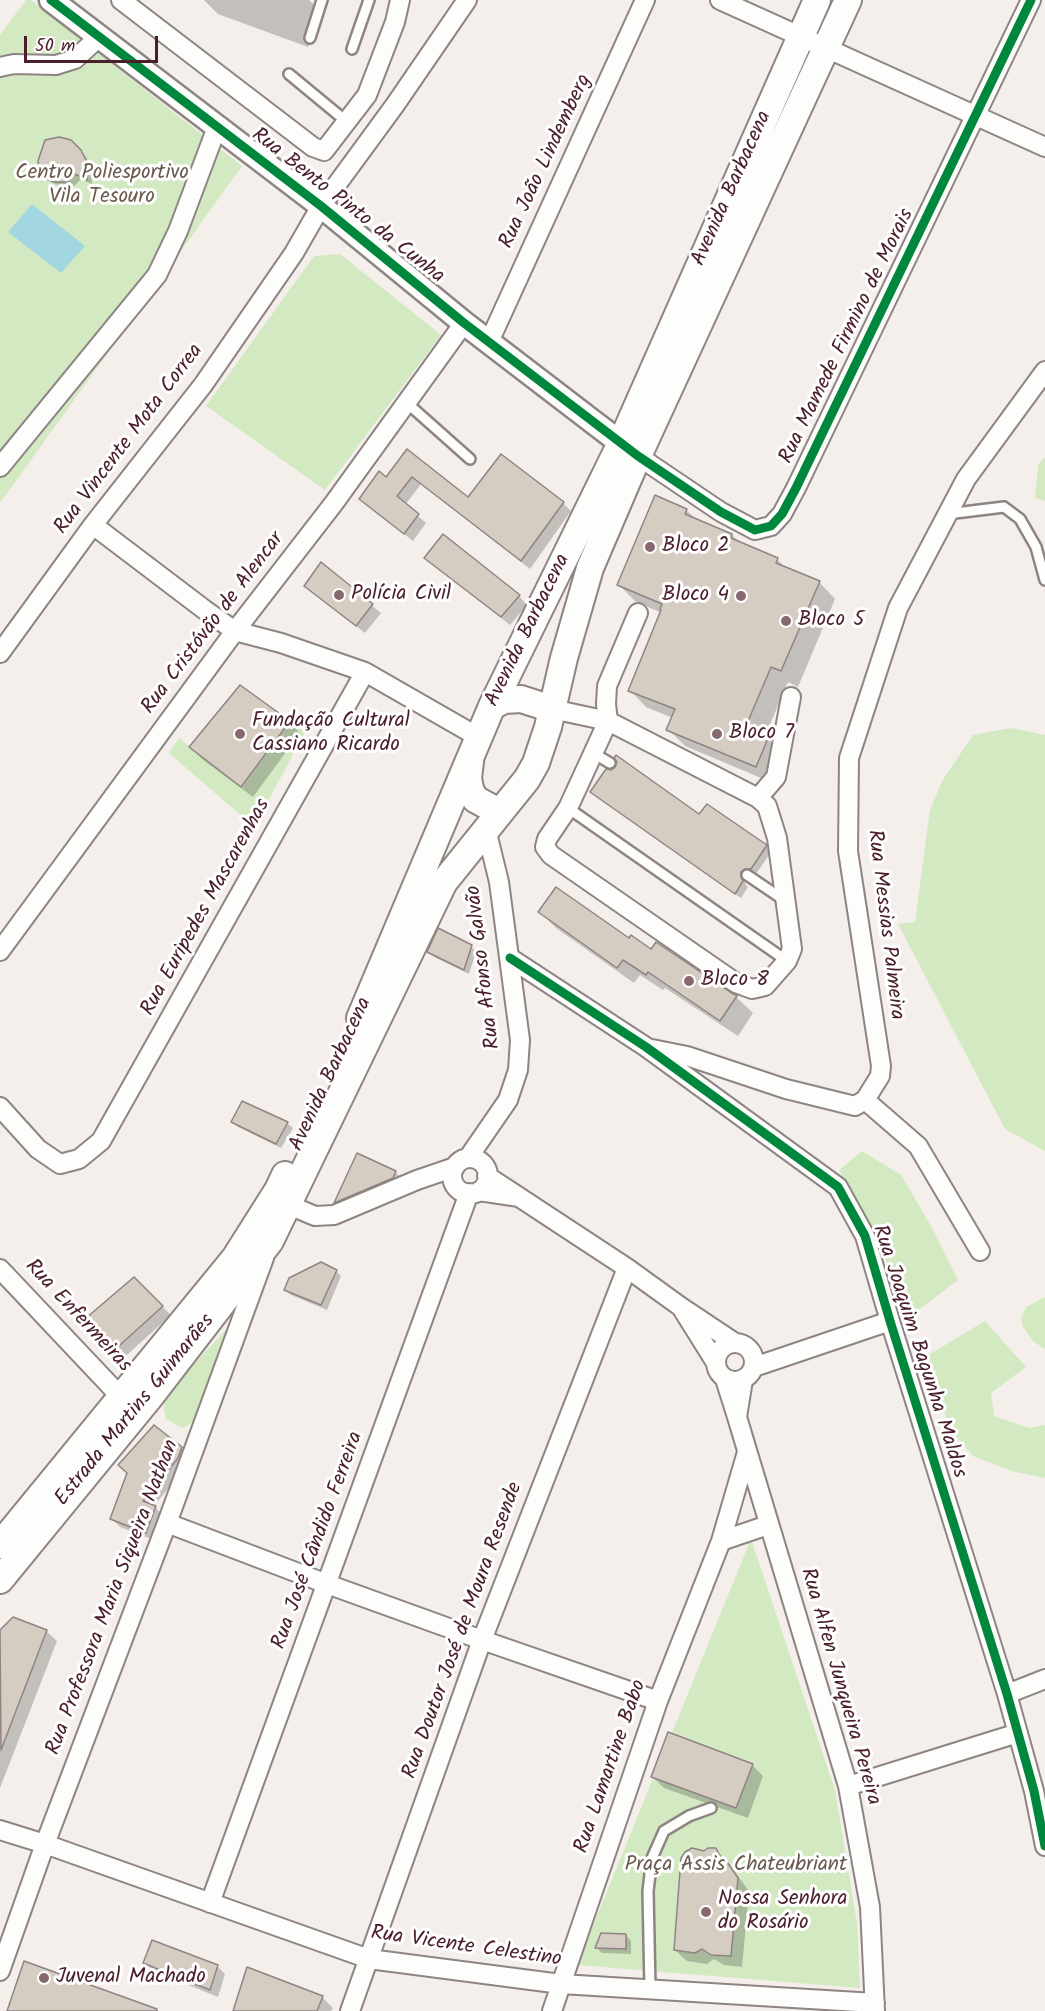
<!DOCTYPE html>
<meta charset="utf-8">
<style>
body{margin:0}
#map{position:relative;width:1045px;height:2011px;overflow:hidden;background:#f4efea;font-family:Kalam,sans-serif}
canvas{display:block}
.scale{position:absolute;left:24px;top:36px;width:134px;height:27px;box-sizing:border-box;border:3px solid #4a1f2b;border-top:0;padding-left:8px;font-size:18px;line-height:21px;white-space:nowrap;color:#4a1f2b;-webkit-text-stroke:4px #fff;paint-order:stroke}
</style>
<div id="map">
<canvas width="1045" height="2011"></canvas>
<div class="scale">50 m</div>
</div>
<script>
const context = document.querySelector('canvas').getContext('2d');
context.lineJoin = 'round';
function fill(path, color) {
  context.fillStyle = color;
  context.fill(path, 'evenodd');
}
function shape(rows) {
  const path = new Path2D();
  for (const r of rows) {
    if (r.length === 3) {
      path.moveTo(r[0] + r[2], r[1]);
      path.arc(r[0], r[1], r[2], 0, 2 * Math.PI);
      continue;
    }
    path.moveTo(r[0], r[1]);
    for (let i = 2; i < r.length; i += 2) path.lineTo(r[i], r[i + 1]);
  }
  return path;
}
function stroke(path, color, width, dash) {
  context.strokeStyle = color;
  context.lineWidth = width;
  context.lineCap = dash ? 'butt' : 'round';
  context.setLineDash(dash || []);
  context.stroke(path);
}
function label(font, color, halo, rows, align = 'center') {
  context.font = font + ' Kalam,sans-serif';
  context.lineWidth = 6;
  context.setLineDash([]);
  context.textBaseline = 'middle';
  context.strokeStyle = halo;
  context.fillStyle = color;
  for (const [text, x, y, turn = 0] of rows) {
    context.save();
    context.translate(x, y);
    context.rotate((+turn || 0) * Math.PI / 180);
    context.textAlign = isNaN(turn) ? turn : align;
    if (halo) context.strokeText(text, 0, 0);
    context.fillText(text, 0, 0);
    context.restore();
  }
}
fill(shape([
 [26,0,31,0,242,166,0,503,0,35],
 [340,254,441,335,325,490,206,406,314,256],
 [1045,457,1045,501,1035,498,1038,465],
 [315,714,254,827,169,753,179,738,242,788,295,716],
 [1011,728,1045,735,1045,1151,1005,1129,898,924,915,922,930,810,942,781,973,735],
 [862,1151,901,1175,931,1226,958,1280,912,1315,873,1233,839,1170],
 [1045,1297,1045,1349,1033,1341,1023,1327,1021,1318,1026,1307],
 [236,1319,196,1421,182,1428,166,1419,162,1398],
 [985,1321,1026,1367,991,1393,994,1416,1029,1428,1045,1425,1045,1478,1011,1471,973,1456,951,1431,925,1357],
 [751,1539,835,1790,857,1923,860,1988,577,1965]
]), '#d3e9c2');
fill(shape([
 [32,204,85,246,61,273,8,232]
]), '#a2d7e1');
fill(shape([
 [204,0,309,0,321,12,308,47,218,14],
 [70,141,86,157,91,169,92,184,81,179,74,186,67,188,55,184,41,170],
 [407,451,469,499,563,503,571,511,530,569,421,484,405,505,426,523,413,541,370,507],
 [686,510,697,520,732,535,741,544,777,559,787,569,819,582,835,599,798,687,788,682,765,736,785,754,773,783,685,746,668,729,673,718,646,707,630,690,662,613,636,602,619,585],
 [426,558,519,596,527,605,510,625],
 [321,564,381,613,365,633,306,586],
 [289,722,300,733,253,797,202,759,191,747],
 [618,762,700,816,766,846,771,852,756,874,750,873,746,877,745,884,748,887,741,898,597,797,611,771,617,768],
 [540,912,629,940,736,997,753,1013,738,1036,665,988,663,990,640,975,634,983,556,928],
 [471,946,476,952,469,974,434,957,429,952],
 [233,1122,287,1123,293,1128,281,1148,238,1127],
 [358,1155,395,1172,404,1181,344,1210,336,1202],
 [336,1271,341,1276,327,1310,291,1295,285,1290],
 [134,1279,171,1315,118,1363,81,1324],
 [181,1449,190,1457,186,1466,154,1506,163,1515,154,1540,120,1527,112,1519],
 [2,1631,46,1631,57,1641,0,1788,0,1636],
 [752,1765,763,1776,748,1818,664,1788,653,1777],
 [715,1849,727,1861,749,1891,742,1967,724,1965,714,1959,707,1964,687,1961,675,1950],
 [626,1935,631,1941,631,1954,602,1953,597,1948],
 [145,1963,217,1966,225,1974,218,1997,154,1971],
 [322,1997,333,2008,331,2011,234,2011]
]), '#0003');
const building = shape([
 [59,137,71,140,81,150,87,162,87,180,75,174,68,182,53,182,44,177,40,170,38,161,45,140,59,137],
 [407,449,468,497,501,454,564,502,521,561,412,477,397,496,419,514,404,534,359,499,379,471,386,477,407,449],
 [655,495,687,509,685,514,732,534,731,538,778,558,776,563,820,581,781,671,771,667,746,726,769,736,756,767,666,730,675,709,628,691,661,610,660,609,662,604,617,585,655,495],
 [443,534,520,595,501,617,424,558,443,534],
 [321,562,373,604,356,626,304,586,321,562],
 [240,685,290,721,241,787,189,747,240,685],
 [616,755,699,814,707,804,767,845,751,869,745,869,741,872,741,877,743,881,735,894,590,792,606,769,611,770,615,767,617,762,614,758,616,755],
 [556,887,629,938,631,935,651,949,656,942,730,992,737,996,720,1021,648,972,646,975,623,960,617,968,538,912,556,887],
 [438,928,472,945,464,970,427,952,438,928],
 [242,1101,288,1122,276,1144,231,1122,242,1101],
 [357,1153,396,1171,393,1178,334,1203,357,1153],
 [321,1262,337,1270,321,1305,284,1290,289,1278,321,1262],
 [134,1277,163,1306,109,1355,79,1324,134,1277],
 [154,1425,182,1447,178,1458,143,1501,156,1506,146,1533,110,1519,127,1473,118,1465,154,1425],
 [13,1617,47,1630,1,1750,0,1630,13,1617],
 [668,1732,753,1764,736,1808,651,1777,668,1732],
 [692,1848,704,1851,708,1848,716,1848,722,1860,725,1859,738,1878,731,1956,711,1955,702,1949,695,1953,674,1950,681,1858,685,1852,692,1848],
 [601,1933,626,1934,626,1949,595,1948,601,1933],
 [152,1940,218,1965,210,1990,143,1963,152,1940],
 [24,1961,157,2009,157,2011,7,2011,24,1961],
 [247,1967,323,1996,317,2011,233,2011,247,1967]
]);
fill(building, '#d6cdc2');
stroke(building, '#8f8484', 1.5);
const service = shape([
 [310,38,322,0],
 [352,49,369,0],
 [289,74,347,122],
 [407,403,470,459],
 [947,514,1004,507,1020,519,1036,547,1045,580],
 [593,753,610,763],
 [568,808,787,961],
 [747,875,784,900],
 [650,1989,648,1891,652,1858,664,1831,689,1816,711,1808]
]);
const minor = shape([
 [121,0,313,147,324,151,367,95,395,22,400,0],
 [720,0,1045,147],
 [0,67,14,64,56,65,75,59,99,37],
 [489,342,645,0],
 [638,456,721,512,755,530,771,526,782,514,796,488,1031,0],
 [0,467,157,275,178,231,217,127],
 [93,525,205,610,235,631,281,643,365,672,480,738],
 [0,653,93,525,203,385,294,253,321,206,395,105,467,0],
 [552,709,608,721,758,798,767,806,777,838,792,949,787,961,765,986,752,989,736,983,551,855,545,847,547,839,568,808,608,721,606,704,607,686,638,613],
 [758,798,776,777,791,697],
 [0,951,235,631,334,503,464,323],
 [510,958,646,1047,838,1187,865,1236,890,1321,1007,1694,1034,1791,1045,1846],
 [652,1049,687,1056,786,1089,855,1106,865,1100,880,1076,881,1066,848,851,849,758,898,608,966,479,1045,371],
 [865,1100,918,1146,980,1251],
 [0,1107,38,1149,60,1164,79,1159,101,1141,365,672],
 [468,1158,508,1100,518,1070,520,1040,499,882,486,829],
 [470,1176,18],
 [479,1191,519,1197,487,1176],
 [519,1197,627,1268,681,1307],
 [289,1205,315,1216,334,1215,417,1180,455,1167],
 [0,1269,120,1396],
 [735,1362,19],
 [716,1363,681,1307,735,1343],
 [754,1367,890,1321],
 [725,1379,737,1417,743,1380],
 [737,1417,848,1786,870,1907,875,2011],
 [167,1523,327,1584,482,1640,658,1701],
 [721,1541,768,1525],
 [1007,1694,1045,1679],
 [848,1786,1018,1733],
 [0,1830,45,1844,369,1959,561,1984,875,2003],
 [210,1903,469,1193],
 [0,1971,45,1844,167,1523,264,1258],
 [350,2011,482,1640,627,1268],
 [552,2011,658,1701,721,1541,747,1452]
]);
const tertiary = shape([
 [51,0,321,206,464,323,635,454]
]);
const secondary = shape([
 [492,706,504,700,521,699,552,709],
 [470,762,468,778,470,789,475,799,499,812],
 [360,1018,492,706,621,443,817,0],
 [0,1545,235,1258,278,1190,285,1175],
 [0,1580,149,1398,270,1241,444,882,527,779,536,763,548,727,564,658,590,568,638,456,848,0]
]);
stroke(service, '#8f8484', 14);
stroke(minor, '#8f8484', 22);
stroke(tertiary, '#8f8484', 27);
stroke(secondary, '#8f8484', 30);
stroke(service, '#fdfdfc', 9);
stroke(minor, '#fdfdfc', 18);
stroke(tertiary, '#fdfdfc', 22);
stroke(secondary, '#fdfdfc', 26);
stroke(shape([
 [51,0,321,206,464,323,638,456,721,512,755,530,771,526,782,514,796,488,1031,0],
 [510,958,646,1047,838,1187,865,1236,890,1321,1007,1694,1034,1791,1045,1846]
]), '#00873e', 9);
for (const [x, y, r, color] of [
 [650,547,6,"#86686e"],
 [339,595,6,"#86686e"],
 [741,596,6,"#86686e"],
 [786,621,6,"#86686e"],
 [240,734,6,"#86686e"],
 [717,734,6,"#86686e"],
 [689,981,6,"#86686e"],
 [706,1912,6,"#86686e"],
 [44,1978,6,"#86686e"]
]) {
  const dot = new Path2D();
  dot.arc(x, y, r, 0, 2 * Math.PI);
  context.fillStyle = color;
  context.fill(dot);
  stroke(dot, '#fff', 2);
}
label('21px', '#4a1f2b', '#fff', [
 ["Rua João Lindemberg",547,162,-65],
 ["Avenida Barbacena",733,189,-66],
 ["Rua Bento Pinto da Cunha",347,207,38],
 ["Rua Mamede Firmino de Morais",848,337,-64],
 ["Rua Vincente Mota Correa",130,440,-53],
 ["Rua Cristóvão de Alencar",214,624,-53],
 ["Avenida Barbacena",529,631,-64],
 ["Rua Euripedes Mascarenhas",207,908,-61],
 ["Rua Messias Palmeira",884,925,83],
 ["Rua Afonso Galvão",485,967,-97],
 ["Avenida Barbacena",332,1075,-65],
 ["Rua Enfermeiras",77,1317,47],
 ["Rua Joaquim Bagunha Maldos",918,1352,72],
 ["Estrada Martins Guimarães",136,1411,-51],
 ["Rua José Cândido Ferreira",319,1541,-70],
 ["Rua Professora Maria Siqueira Nathan",114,1598,-69],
 ["Rua Doutor José de Moura Resende",464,1631,-70],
 ["Rua Alfen Junqueira Pereira",839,1687,74],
 ["Rua Lamartine Babo",612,1767,-71],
 ["Rua Vicente Celestino",466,1948,8]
]);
label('21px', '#6b5a4e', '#fff', [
 ["Centro Poliesportivo",102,174],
 ["Vila Tesouro",102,198],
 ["Praça Assis Chateubriant",736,1866]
]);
label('21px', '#4a1f2b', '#fff', [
 ["Bloco 2",662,547],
 ["Polícia Civil",351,595],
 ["Bloco 4",729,596,"right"],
 ["Bloco 5",798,621],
 ["Fundação Cultural",252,722],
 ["Cassiano Ricardo",252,746],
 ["Bloco 7",729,734],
 ["Bloco 8",701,981],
 ["Nossa Senhora",718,1900],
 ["do Rosário",718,1924],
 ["Juvenal Machado",56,1978]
], 'left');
</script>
